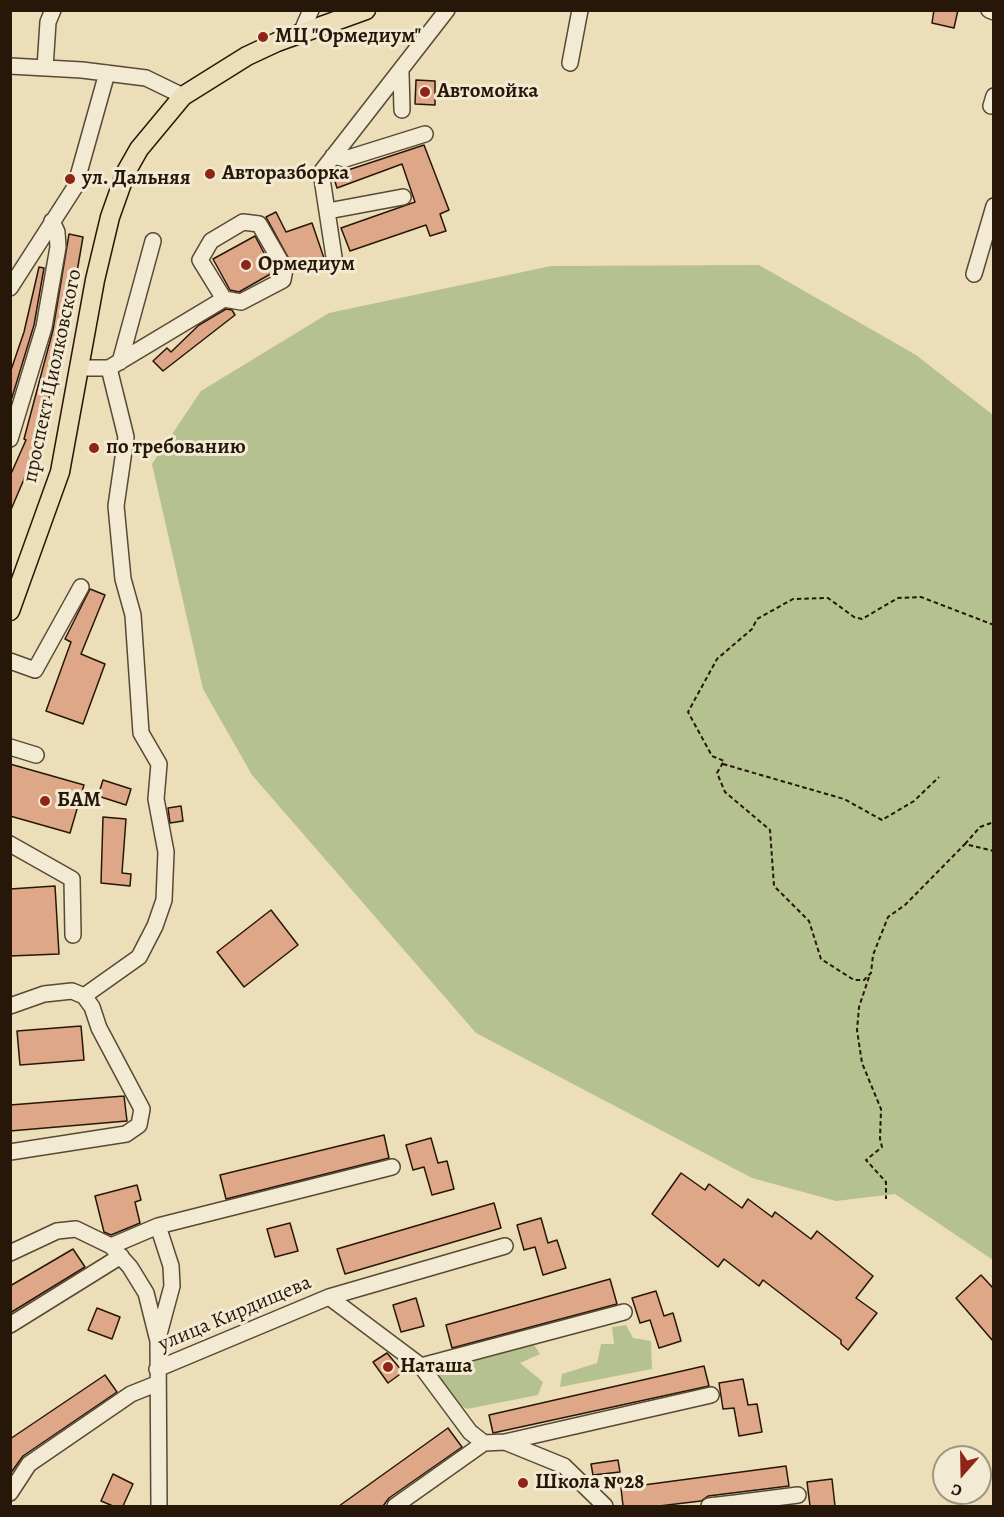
<!DOCTYPE html>
<meta charset="utf-8">
<style>
body{margin:0}
#map{position:relative;width:1004px;height:1517px;overflow:hidden;background:#ebdeb9;font-family:Alegreya,serif}
canvas{display:block}
.frame{position:absolute;inset:0;border:12px solid #271708;pointer-events:none}
.north{position:absolute;left:932px;top:1445px;width:60px;height:60px;box-sizing:border-box;background:#f2ead2;border:2px solid #a19681;border-radius:50%;rotate:200deg;font-size:16px;font-weight:700;line-height:24px;text-align:center;color:#271708}
.north::after{content:'';display:block;margin:auto;width:21px;height:27px;background:#8f2418;clip-path:polygon(50% 0,100% 100%,50% 72%,0 100%)}
</style>
<div id="map">
<canvas width="1004" height="1517"></canvas>
<div class="frame"></div>
<div class="north">С</div>
</div>
<script>
const context = document.querySelector('canvas').getContext('2d');
context.lineJoin = 'round';
function fill(path, color) {
  context.fillStyle = color;
  context.fill(path, 'evenodd');
}
function shape(rows) {
  const path = new Path2D();
  for (const r of rows) {
    path.moveTo(r[0], r[1]);
    for (let i = 2; i < r.length; i += 2) path.lineTo(r[i], r[i + 1]);
  }
  return path;
}
function stroke(path, color, width, dash) {
  context.strokeStyle = color;
  context.lineWidth = width;
  context.lineCap = dash ? 'butt' : 'round';
  context.setLineDash(dash || []);
  context.stroke(path);
}
function label(font, color, halo, rows, align = 'center') {
  context.font = font + ' Alegreya,serif';
  context.lineWidth = 6;
  context.setLineDash([]);
  context.textBaseline = 'middle';
  context.strokeStyle = halo;
  context.fillStyle = color;
  for (const [text, x, y, turn = 0] of rows) {
    context.save();
    context.translate(x, y);
    context.rotate((+turn || 0) * Math.PI / 180);
    context.textAlign = isNaN(turn) ? turn : align;
    if (halo) context.strokeText(text, 0, 0);
    context.fillText(text, 0, 0);
    context.restore();
  }
}
fill(shape([
 [759,265,916,355,993,415,993,1260,895,1194,836,1201,752,1178,476,1033,252,775,203,689,152,464,201,391,329,313,551,266],
 [626,1325,633,1338,651,1341,652,1369,560,1387,562,1374,597,1363,601,1344,614,1344,612,1327],
 [534,1345,540,1354,520,1363,543,1382,538,1395,467,1409,455,1403,431,1371]
]), '#b6c190');
const building = shape([
 [934,10,958,10,954,28,932,23,934,10],
 [416,80,435,81,435,105,415,104,416,80],
 [424,145,449,210,440,214,446,231,430,236,426,225,350,251,341,228,415,202,402,164,337,188,333,175,424,145],
 [276,212,286,232,312,223,325,261,295,270,266,217,276,212],
 [69,234,83,237,67,330,33,458,10,512,10,476,26,440,24,439,53,330,69,234],
 [255,236,274,272,239,292,230,290,213,259,255,236],
 [39,267,44,268,34,325,10,404,10,373,24,332,39,267],
 [226,309,232,310,235,315,163,371,153,361,167,348,171,352,199,325,226,309],
 [90,589,105,595,81,654,105,664,83,724,46,711,71,642,65,639,90,589],
 [10,764,84,785,70,833,10,816,10,764],
 [103,780,131,789,126,805,98,796,103,780],
 [181,806,183,821,170,823,168,808,181,806],
 [103,817,126,819,122,873,131,874,130,886,101,883,103,817],
 [55,886,59,954,10,956,10,889,55,886],
 [271,910,298,945,244,987,217,952,271,910],
 [81,1026,84,1060,20,1065,17,1031,81,1026],
 [124,1096,127,1121,10,1131,10,1105,124,1096],
 [384,1135,389,1158,226,1199,220,1175,384,1135],
 [431,1138,438,1163,447,1161,454,1189,432,1195,424,1167,413,1170,406,1145,431,1138],
 [681,1173,705,1190,709,1184,742,1208,748,1199,772,1217,775,1212,811,1239,817,1231,873,1276,856,1298,877,1313,848,1350,841,1344,841,1340,763,1280,759,1286,724,1259,718,1267,652,1214,681,1173],
 [137,1185,141,1200,135,1202,140,1223,111,1235,104,1232,95,1196,137,1185],
 [494,1203,501,1228,345,1274,337,1249,494,1203],
 [541,1218,548,1243,557,1240,566,1268,543,1275,535,1247,524,1250,517,1225,541,1218],
 [290,1223,298,1251,275,1257,267,1229,290,1223],
 [73,1249,85,1267,10,1313,10,1286,73,1249],
 [981,1275,993,1288,993,1341,956,1298,981,1275],
 [610,1279,617,1304,452,1348,446,1325,610,1279],
 [656,1291,664,1316,673,1313,681,1341,659,1348,650,1320,640,1323,632,1298,656,1291],
 [416,1298,424,1326,401,1332,393,1305,416,1298],
 [97,1308,120,1317,112,1339,88,1330,97,1308],
 [387,1353,403,1372,388,1383,373,1362,387,1353],
 [704,1366,709,1386,493,1433,489,1415,704,1366],
 [105,1375,117,1392,23,1456,10,1474,10,1439,105,1375],
 [743,1379,748,1405,757,1404,762,1432,739,1436,734,1408,723,1409,719,1383,743,1379],
 [448,1428,462,1447,389,1498,383,1506,339,1506,448,1428],
 [618,1460,620,1472,593,1475,591,1464,618,1460],
 [786,1466,789,1486,708,1496,701,1501,659,1506,623,1506,621,1488,786,1466],
 [113,1474,133,1484,123,1506,113,1506,101,1501,113,1474],
 [832,1479,835,1506,810,1506,807,1482,832,1479]
]);
fill(building, '#dea787');
stroke(building, '#271708', 1.5);
const minor = shape([
 [989,10,994,12],
 [301,33,311,10],
 [570,63,580,10],
 [10,66,82,70,146,78,183,96],
 [45,68,48,22,53,10],
 [401,73,402,110],
 [991,106,994,96],
 [333,156,345,159,425,134],
 [328,211,403,197],
 [334,257,321,172,447,10],
 [974,274,994,206],
 [10,288,75,187,107,73],
 [120,362,153,241],
 [81,368,109,368,224,299,241,302,283,280,285,269,259,224,243,222,211,241,200,260,224,299],
 [10,439,44,327,58,247,57,232,52,221],
 [10,661,35,670,81,587],
 [10,747,36,755],
 [10,844,72,879,73,935],
 [84,996,139,957,155,926,164,900,166,852,156,799,159,764,141,733,133,615,123,579,116,506,126,437,109,368],
 [10,1006,44,994,72,991,84,996,92,1007,99,1028,142,1109,139,1125,126,1134,10,1152],
 [158,1226,171,1266,172,1286,158,1338],
 [111,1246,158,1226,392,1167],
 [10,1253,57,1231,76,1229,111,1246,130,1267,146,1293,158,1341,159,1506],
 [329,1297,505,1246],
 [10,1325,121,1256],
 [421,1366,624,1312],
 [157,1369,329,1297,421,1366,470,1432,484,1443,395,1506],
 [505,1442,564,1466,605,1506],
 [484,1443,505,1442,711,1395],
 [10,1493,29,1464,131,1394,156,1384],
 [735,1503,798,1495],
 [709,1506,735,1503,741,1506]
]);
const major = shape([
 [10,611,60,472,95,280,110,217,126,172,139,149,183,96,247,56,277,42,366,10]
]);
stroke(minor, '#584934', 18);
stroke(major, '#271708', 21);
stroke(shape([
 [994,625,921,597,898,598,862,619,854,617,828,598,793,599,757,619,752,629,717,659,688,712,712,756,724,761,717,773,725,792,770,830,774,886,809,921,821,959,854,980,864,980,871,973,873,955,888,917,905,905,965,844,994,851],
 [723,764,844,799,882,820,914,801,939,777],
 [965,844,980,827,994,822],
 [869,977,859,1007,857,1030,862,1063,881,1109,880,1139,882,1147,866,1160,886,1182,886,1199]
]), '#271708', 2, [4.5, 3]);
stroke(minor, '#f2ead2', 15);
stroke(major, '#ebdeb9', 18);
for (const [x, y, r, color] of [
 [263,37,6,"#8f2418"],
 [425,92,6,"#8f2418"],
 [210,174,6,"#8f2418"],
 [70,179,6,"#8f2418"],
 [246,265,6,"#8f2418"],
 [94,448,6,"#8f2418"],
 [45,801,6,"#8f2418"],
 [388,1367,6,"#8f2418"],
 [523,1483,6,"#8f2418"]
]) {
  const dot = new Path2D();
  dot.arc(x, y, r, 0, 2 * Math.PI);
  context.fillStyle = color;
  context.fill(dot);
  stroke(dot, '#f2ead2', 2);
}
label('bold 21px', '#271708', '#f2ead2', [
 ["МЦ \"Ормедиум\"",275,37],
 ["Автомойка",437,92],
 ["Авторазборка",222,174],
 ["ул. Дальняя",82,179],
 ["Ормедиум",258,265],
 ["по требованию",106,448],
 ["БАМ",57,801],
 ["Наташа",400,1367],
 ["Школа №28",535,1483]
], 'left');
label('21px', '#271708', '#f2ead2', [
 ["проспект Циолковского",53,376,-78],
 ["улица Кирдищева",235,1314,-23]
]);
</script>
